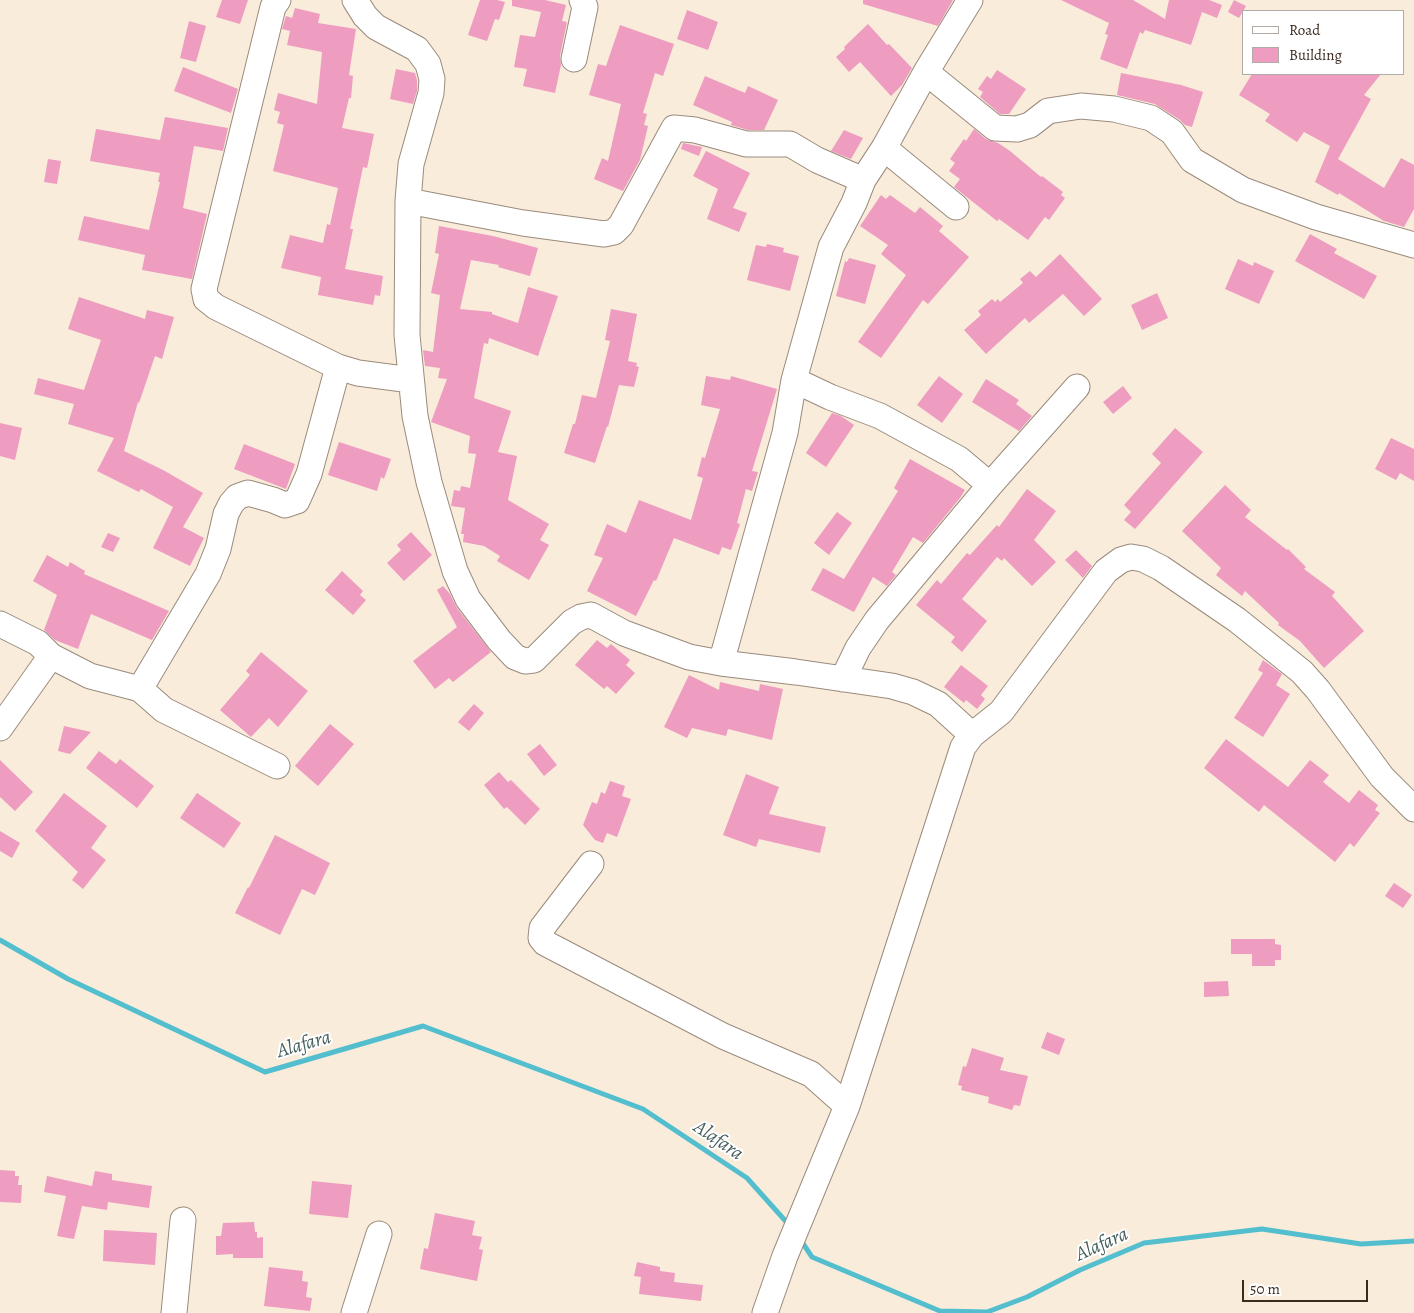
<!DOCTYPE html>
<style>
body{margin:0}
#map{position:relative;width:1414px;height:1313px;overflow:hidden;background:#f9ecdb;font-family:Alegreya,serif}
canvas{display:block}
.legend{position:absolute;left:1242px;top:10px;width:162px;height:65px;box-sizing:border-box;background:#fff;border:1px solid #b1aaa5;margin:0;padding:6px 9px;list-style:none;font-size:15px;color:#3b2a1e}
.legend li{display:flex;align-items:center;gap:10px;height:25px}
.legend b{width:25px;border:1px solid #b1aaa5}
.scale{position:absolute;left:1242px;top:1280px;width:126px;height:22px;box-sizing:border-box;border:2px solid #3b2a1e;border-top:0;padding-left:6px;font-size:15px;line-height:18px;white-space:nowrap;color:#3b2a1e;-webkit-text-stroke:4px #fff;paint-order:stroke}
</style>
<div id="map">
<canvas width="1414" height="1313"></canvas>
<ul class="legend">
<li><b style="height:6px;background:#fff"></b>Road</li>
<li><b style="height:14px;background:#ee9cc0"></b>Building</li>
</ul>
<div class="scale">50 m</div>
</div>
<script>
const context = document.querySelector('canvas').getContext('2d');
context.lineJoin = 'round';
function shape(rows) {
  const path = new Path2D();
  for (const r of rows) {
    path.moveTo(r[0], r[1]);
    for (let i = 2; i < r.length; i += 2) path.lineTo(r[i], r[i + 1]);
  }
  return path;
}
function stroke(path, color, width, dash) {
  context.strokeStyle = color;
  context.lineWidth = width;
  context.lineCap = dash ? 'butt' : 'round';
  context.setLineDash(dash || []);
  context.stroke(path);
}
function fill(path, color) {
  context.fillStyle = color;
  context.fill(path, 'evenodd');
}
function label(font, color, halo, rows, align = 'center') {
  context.font = font + ' Alegreya,serif';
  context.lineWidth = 4;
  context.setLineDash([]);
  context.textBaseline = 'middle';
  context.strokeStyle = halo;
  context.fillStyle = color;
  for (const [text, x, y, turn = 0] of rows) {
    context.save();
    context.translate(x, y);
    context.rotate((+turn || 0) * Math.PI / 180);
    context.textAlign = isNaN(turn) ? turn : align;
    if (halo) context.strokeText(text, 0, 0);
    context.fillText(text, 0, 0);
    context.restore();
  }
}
stroke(shape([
 [0,940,68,979,265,1072,423,1026,643,1109,747,1178,790,1226],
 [800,1239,812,1257,940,1311,987,1312,1027,1297,1080,1270,1144,1243,1262,1229,1361,1244,1414,1241]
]), '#53bece', 5);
fill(shape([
 [222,0,248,0,240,24,216,17],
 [480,0,497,0,505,2,499,20,495,19,487,41,468,35],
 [512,0,545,0,566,5,562,21,567,22,560,56,561,65,555,93,523,86,527,69,514,67,520,35,535,37,541,12,512,6],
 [863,0,953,0,938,26,863,4],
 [1061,0,1133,0,1165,19,1169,0,1209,0,1222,5,1217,18,1202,12,1191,45,1145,30,1143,34,1140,32,1127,69,1100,59,1108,35,1105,34,1109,23],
 [1234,0,1246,6,1239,18,1228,12],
 [295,8,320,14,318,23,356,29,349,75,353,76,351,98,349,98,342,128,374,134,367,168,363,167,350,229,353,229,345,269,383,276,380,296,375,295,373,305,318,295,321,277,281,268,290,235,323,243,327,224,330,225,338,188,273,171,284,125,277,123,280,112,274,110,278,93,317,104,322,52,287,45,290,31,282,29,286,16,292,18],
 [687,10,718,22,708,50,677,39],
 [189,21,206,26,196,62,180,58],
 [868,24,887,45,889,44,912,68,902,85,891,96,860,62,849,72,836,57,845,49,844,47],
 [620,25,674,44,663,76,655,73,643,113,647,114,644,125,648,126,640,160,623,191,594,179,602,158,608,161,621,104,589,95,598,64,606,66],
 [183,67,238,89,231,113,174,91],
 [396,69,415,73,417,80,417,91,413,104,390,99],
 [997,70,1026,89,1009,114,1000,114,980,97,983,92,978,89,987,76,991,79],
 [1121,73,1181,85,1203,92,1192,127,1185,125,1180,120,1155,104,1117,95],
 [1252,74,1381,74,1364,95,1371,99,1338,159,1384,188,1401,158,1414,165,1414,209,1404,227,1384,221,1339,193,1338,195,1315,182,1330,146,1304,132,1297,142,1265,121,1270,114,1239,95],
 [705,76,745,93,748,86,778,100,764,130,748,130,731,125,732,122,693,105],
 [165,117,228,128,223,151,194,146,183,208,207,214,192,279,142,270,145,255,78,240,84,216,149,230,160,182,158,182,160,173,90,161,96,129,160,140],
 [974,129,986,139,998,143,1010,151,1041,177,1042,176,1063,192,1061,195,1065,198,1049,220,1045,217,1028,240,999,219,997,221,954,187,960,179,949,171,955,163,950,159,964,139,966,141],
 [844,130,863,138,851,159,831,151],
 [683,143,702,147,699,156,681,149],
 [706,151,750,173,733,208,747,213,739,232,707,219,718,189,693,176],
 [48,159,61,161,57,184,44,182],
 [881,195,886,199,890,195,915,213,920,207,943,226,939,231,969,257,928,304,923,300,881,358,858,342,906,275,881,254,888,245,860,226],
 [439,226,493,236,538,248,530,276,498,267,499,265,471,260,460,309,492,312,492,314,518,323,528,287,558,296,538,356,489,338,488,344,484,343,474,398,511,411,498,452,517,456,508,500,549,524,540,540,549,545,529,580,497,561,500,556,484,546,463,542,464,534,461,534,465,508,451,506,454,490,460,491,461,486,470,488,476,454,468,453,470,436,431,422,447,379,438,378,440,368,425,366,423,350,433,352,440,295,431,293,439,254,435,253],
 [1310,234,1337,249,1334,253,1377,276,1364,299,1295,261],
 [767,244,784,248,783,252,799,256,790,291,747,280,756,245,766,247],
 [1060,254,1102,299,1084,316,1063,294,1029,323,1025,318,986,354,964,330,981,315,978,311,992,299,995,302,998,299,1000,302,1023,283,1020,279,1030,271,1036,277],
 [849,258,876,265,865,304,836,296,845,261,847,262],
 [1238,259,1253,266,1254,262,1274,271,1259,304,1225,289],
 [1157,293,1168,318,1142,330,1131,305],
 [79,297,145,319,147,310,174,317,162,359,155,356,139,403,138,402,124,451,163,470,203,493,183,527,204,538,190,566,153,548,173,507,141,489,139,492,97,471,114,438,68,424,74,404,34,394,38,378,84,390,101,340,68,329],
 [611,309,637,314,628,361,637,363,636,366,639,367,634,387,619,385,608,427,607,426,595,463,564,453,573,424,575,424,582,395,596,398,610,341,605,340],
 [706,376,730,380,731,376,777,389,752,471,758,472,752,491,746,489,737,523,740,524,731,550,722,547,719,555,674,538,656,581,654,580,636,616,587,591,603,558,594,555,607,524,626,533,639,500,691,520,703,478,697,476,702,457,705,458,720,409,701,405],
 [939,376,963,394,942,423,917,405],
 [986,379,1019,400,1016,404,1032,416,1019,431,972,402],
 [1123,386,1132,398,1113,414,1103,402],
 [832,413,841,416,854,425,826,467,806,453],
 [0,423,22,428,15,460,0,456],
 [1175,428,1203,452,1135,529,1124,520,1131,512,1124,505,1161,463,1152,454],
 [1391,438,1414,449,1414,481,1400,473,1396,480,1375,469],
 [339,442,391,459,384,479,381,477,377,491,328,475],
 [244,444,295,464,286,489,234,469],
 [910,459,965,490,960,498,923,543,913,537,892,572,896,575,887,586,873,577,854,612,811,590,823,568,844,579,898,491,894,488],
 [1225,485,1251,510,1245,517,1287,550,1288,549,1306,567,1304,569,1335,592,1332,596,1364,631,1324,668,1300,641,1278,625,1279,623,1245,591,1242,596,1216,575,1221,568,1182,531],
 [1027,489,1056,511,1034,540,1056,562,1032,586,1004,558,1002,561,997,557,962,599,987,621,962,652,951,642,955,637,916,605,937,580,941,584,967,553,970,555,997,525,999,527],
 [837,512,852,523,829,555,814,543],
 [411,532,432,555,404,581,387,563,401,550,397,545],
 [108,533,120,538,113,552,101,547],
 [1076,550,1092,566,1083,578,1065,560],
 [47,555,68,567,70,562,85,571,84,574,169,611,152,640,91,614,78,649,55,640,44,630,57,595,33,581],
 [342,571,363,591,360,595,366,600,353,615,325,590],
 [443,586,450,594,457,608,491,652,453,682,449,678,435,689,413,661,457,627,437,590],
 [597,640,607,648,611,644,630,660,626,665,635,673,616,694,607,686,604,689,575,665],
 [261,652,308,691,278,727,269,718,251,737,220,710,250,675,246,671],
 [1263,660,1282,674,1276,685,1290,694,1263,737,1234,718,1263,673,1258,670],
 [961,665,988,686,981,695,985,699,977,709,966,700,964,703,944,687],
 [689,675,719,690,720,682,759,691,760,684,783,689,772,740,728,729,726,736,692,728,687,738,664,727],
 [474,704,484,713,469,731,458,722],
 [330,724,354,744,318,786,295,766],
 [64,726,91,732,70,754,58,751],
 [1226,739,1288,787,1310,760,1329,775,1323,782,1349,803,1359,790,1378,805,1375,810,1380,813,1354,847,1350,843,1335,862,1264,805,1259,812,1204,768],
 [540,744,557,765,544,776,527,754],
 [99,751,116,764,120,759,154,786,137,808,86,768],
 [0,760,33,792,15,811,0,797],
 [499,772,508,782,511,780,540,809,525,825,507,807,504,809,484,785],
 [746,774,779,787,769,814,826,827,820,853,759,839,756,847,723,835],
 [610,781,625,786,622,796,631,799,617,837,607,833,603,843,595,840,583,825,592,802,597,804,601,792,605,794],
 [64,793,107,826,91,848,106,860,83,889,72,880,78,872,35,831],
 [197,793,241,823,224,848,180,818],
 [0,831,20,843,12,858,0,851],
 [275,835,330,863,315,895,302,889,280,935,235,913,248,887,249,888],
 [1394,883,1412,895,1403,908,1385,896],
 [1231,939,1275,939,1275,944,1281,945,1281,960,1275,960,1275,966,1252,966,1252,954,1231,954],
 [1228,981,1229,996,1204,997,1204,982],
 [1047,1032,1065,1039,1059,1055,1041,1048],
 [972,1048,1004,1058,1000,1070,1028,1076,1020,1106,1014,1105,1012,1110,988,1103,989,1097,961,1090,962,1086,958,1085,963,1066,966,1067],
 [0,1170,15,1171,15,1176,19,1176,18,1185,22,1185,21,1203,0,1202],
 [95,1171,112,1174,112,1180,152,1186,149,1208,108,1202,107,1210,82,1206,74,1239,57,1236,66,1196,44,1192,47,1176,92,1186],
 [312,1181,352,1185,348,1218,309,1214],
 [435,1213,475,1221,472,1235,482,1237,479,1249,483,1250,477,1281,420,1269,424,1248,428,1249],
 [254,1222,255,1232,257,1232,257,1238,263,1237,263,1258,233,1258,233,1254,216,1255,216,1236,221,1236,223,1223],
 [104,1230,157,1233,155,1265,103,1261],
 [637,1262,660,1267,660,1271,675,1273,674,1282,703,1285,701,1301,639,1294,641,1277,634,1276],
 [269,1267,303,1271,302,1281,308,1282,306,1297,312,1298,310,1311,264,1306]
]), '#ee9cc0');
const minor = shape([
 [278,0,273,7,204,289,206,299,216,307,338,367],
 [355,0,365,16,376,27,417,49,428,64,432,79,431,93,411,164,408,201,407,335,415,416,429,482,455,571,468,599,499,640,515,657,525,661,534,660,572,622,581,617,591,615,624,633,689,657,721,663,796,672,892,686,913,692,938,704,972,735],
 [574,59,585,7,582,0],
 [926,72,995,128,1017,129,1030,125,1048,111,1081,106,1114,109,1151,118,1172,132,1192,160,1243,190,1316,217,1414,245],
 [884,148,956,207],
 [408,201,523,223,604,234,614,232,621,225,674,128,695,130,746,144,790,144,817,160,863,180],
 [794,380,830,397,880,416,959,459,990,485],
 [0,624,38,643,51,656,90,676,140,689,164,710,277,766],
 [721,663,785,433,794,380,831,247,854,203,863,180,884,148,926,72,970,0],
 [843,679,858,648,877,620,990,485,1077,387],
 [140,689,208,574,218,549,226,514,231,504,237,497,248,493,273,500,285,505,297,501,309,474,338,367,358,373,411,380],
 [0,728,51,656],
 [591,864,542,928,541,938,545,943,723,1036,811,1074,847,1106],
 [174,1313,183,1220],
 [354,1313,379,1234],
 [765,1313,785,1256,847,1106,963,747,972,735,1001,712,1106,571,1121,560,1131,557,1143,559,1161,568,1237,620,1302,672,1318,690,1382,777,1414,809]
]);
stroke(minor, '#9a8b7c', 27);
stroke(minor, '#fff', 25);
label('italic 20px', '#435e5c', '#fff', [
 ["Alafara",304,1045,-16],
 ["Alafara",718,1141,34],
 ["Alafara",1102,1245,-24]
]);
</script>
